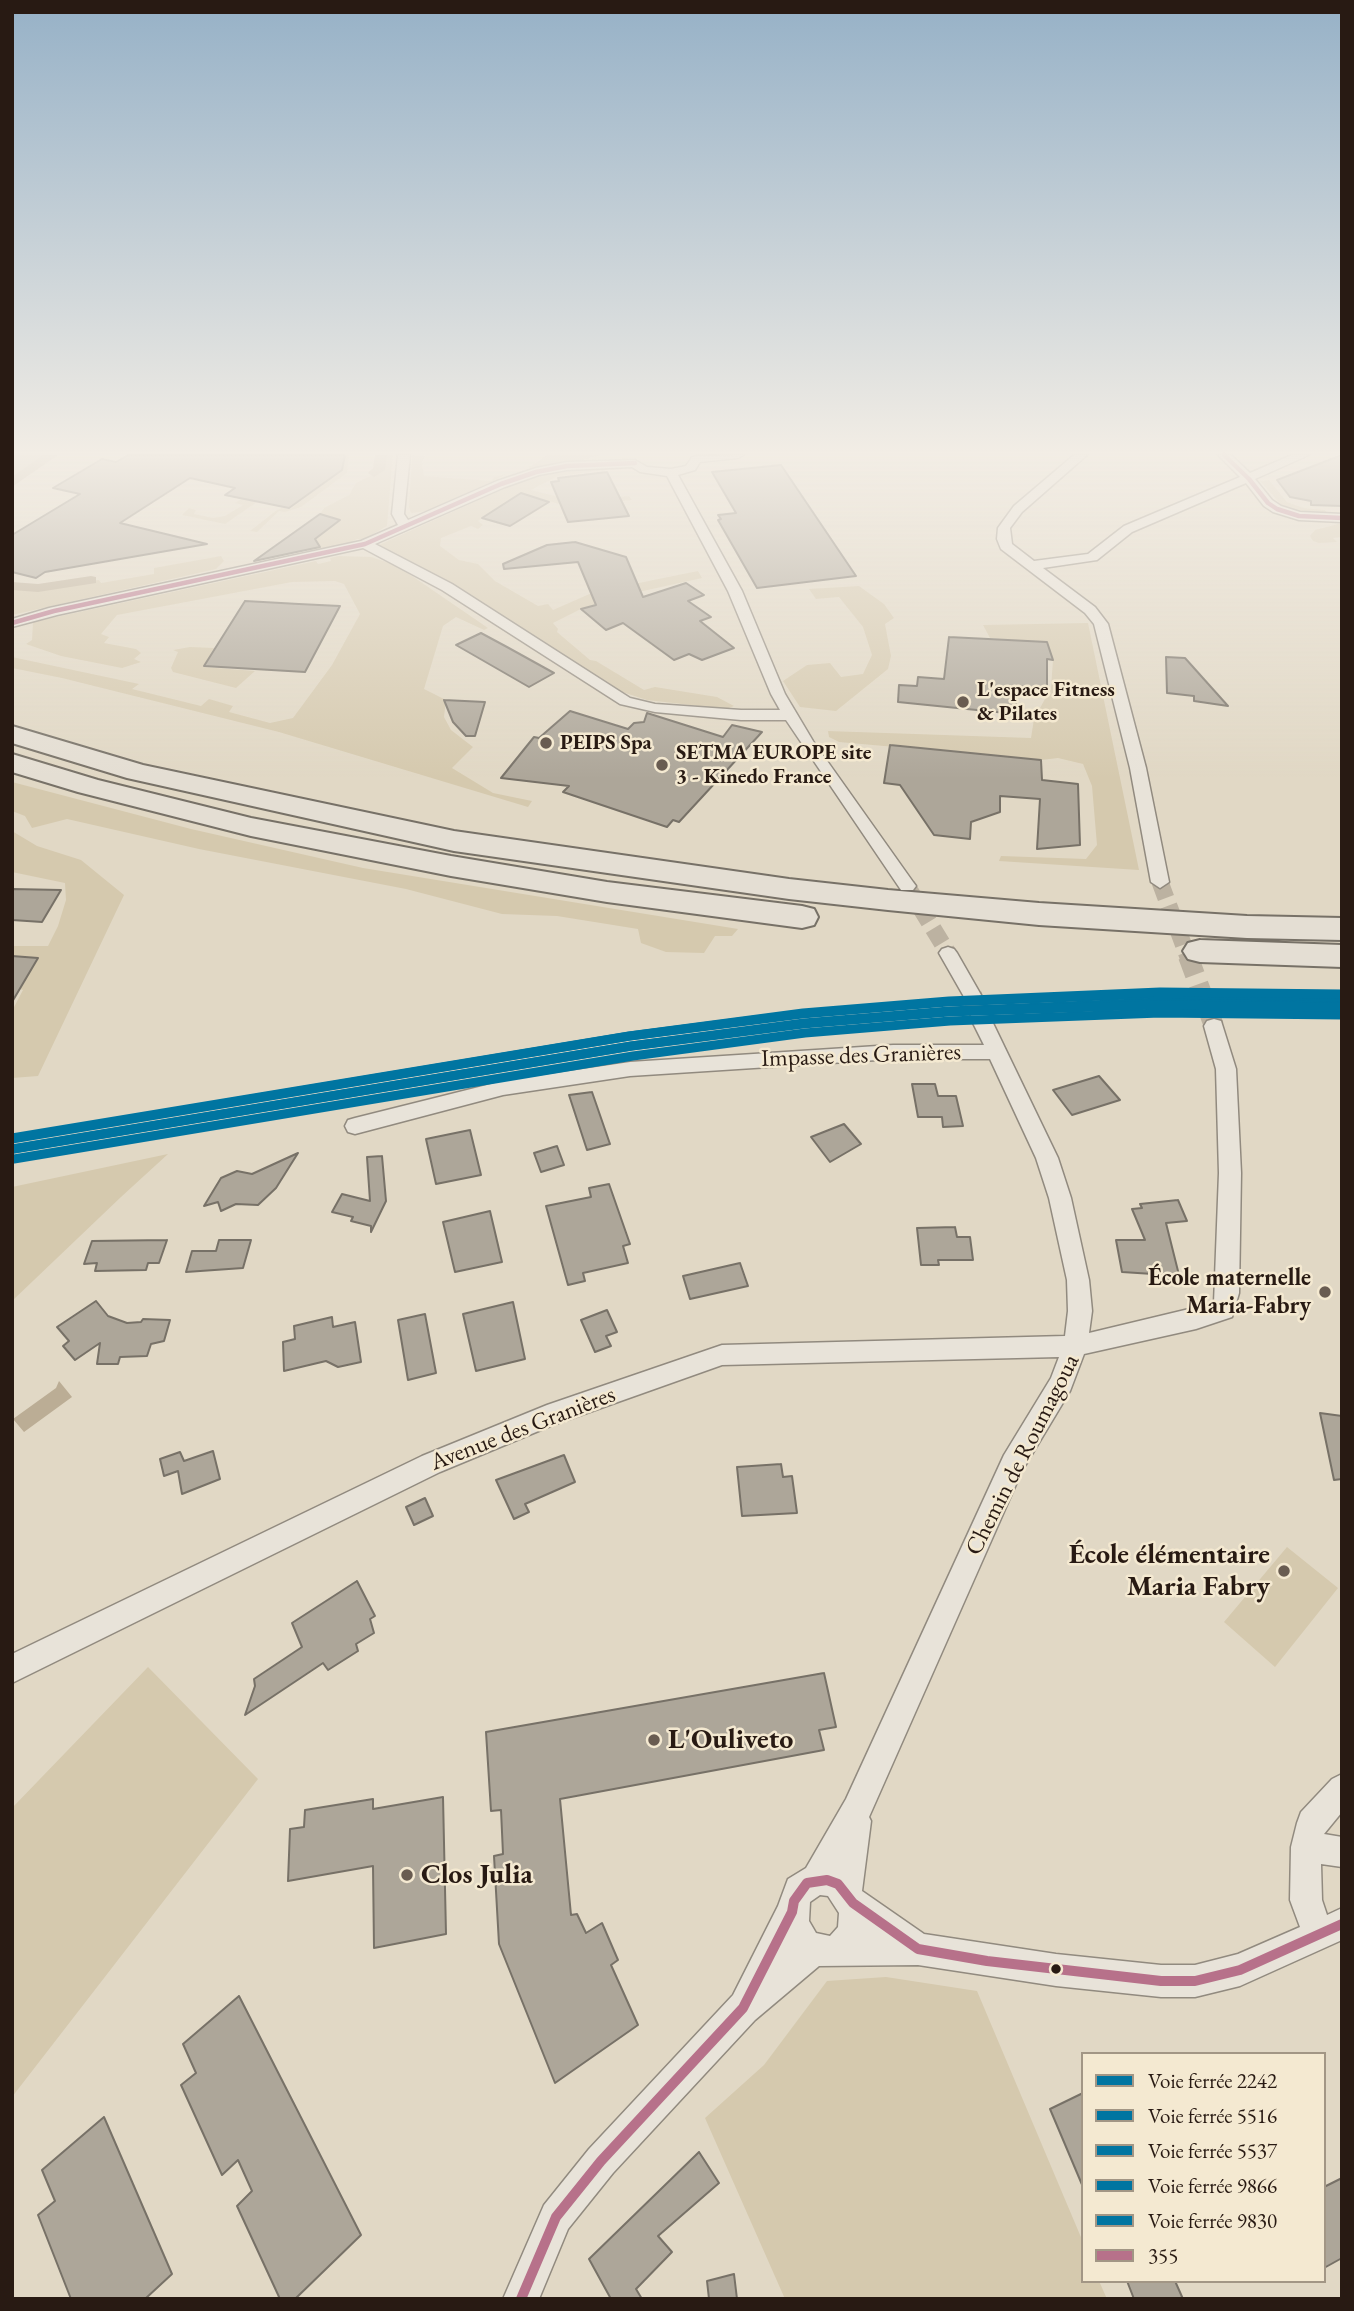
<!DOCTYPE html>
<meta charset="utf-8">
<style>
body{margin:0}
#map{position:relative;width:1354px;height:2311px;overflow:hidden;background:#e1d8c5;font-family:"EB Garamond",serif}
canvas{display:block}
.frame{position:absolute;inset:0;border:14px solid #281a13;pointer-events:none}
.legend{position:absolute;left:1081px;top:2052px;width:245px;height:231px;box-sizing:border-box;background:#f4e9d1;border:2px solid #a29685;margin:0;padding:9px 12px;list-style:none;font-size:21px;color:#281a13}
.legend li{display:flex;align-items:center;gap:14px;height:35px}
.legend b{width:35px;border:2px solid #a29685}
</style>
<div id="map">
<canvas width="1354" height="2311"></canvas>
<div class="frame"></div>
<ul class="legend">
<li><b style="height:9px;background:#0075a1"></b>Voie ferrée 2242</li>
<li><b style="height:9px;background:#0075a1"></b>Voie ferrée 5516</li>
<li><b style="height:9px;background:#0075a1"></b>Voie ferrée 5537</li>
<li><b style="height:9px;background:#0075a1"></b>Voie ferrée 9866</li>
<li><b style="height:9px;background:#0075a1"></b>Voie ferrée 9830</li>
<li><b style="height:9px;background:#b7718a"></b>355</li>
</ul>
</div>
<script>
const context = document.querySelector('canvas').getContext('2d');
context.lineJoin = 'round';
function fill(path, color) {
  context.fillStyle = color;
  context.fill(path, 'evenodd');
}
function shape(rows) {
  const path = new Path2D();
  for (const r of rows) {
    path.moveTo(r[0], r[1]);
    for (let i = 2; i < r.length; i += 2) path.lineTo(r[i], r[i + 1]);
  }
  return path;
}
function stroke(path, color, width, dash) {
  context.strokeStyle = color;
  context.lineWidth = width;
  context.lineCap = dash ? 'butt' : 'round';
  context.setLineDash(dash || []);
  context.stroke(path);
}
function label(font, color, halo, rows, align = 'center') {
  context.font = font + ' "EB Garamond",serif';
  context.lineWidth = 5;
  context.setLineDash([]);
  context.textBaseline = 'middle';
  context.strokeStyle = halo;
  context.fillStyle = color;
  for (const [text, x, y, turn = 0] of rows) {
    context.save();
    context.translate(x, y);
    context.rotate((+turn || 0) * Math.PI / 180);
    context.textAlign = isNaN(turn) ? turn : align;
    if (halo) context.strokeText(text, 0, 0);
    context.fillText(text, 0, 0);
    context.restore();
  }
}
fill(shape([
 [12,455,49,455,12,480],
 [345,455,349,455,347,473,301,507,285,512,279,511,257,532,250,531,277,510,282,508,290,509,342,470],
 [384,455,393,455,387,526,363,540,357,539,348,544,308,553,308,545,340,520,320,514,324,508,349,495,356,483,382,470],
 [412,455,425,456,422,463,424,476,492,481,494,477,506,474,492,482,428,511,411,513,409,507],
 [547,455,599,455,565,466,531,470,529,467],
 [622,468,558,476,531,490,575,501,629,496,632,500,569,507,521,493,478,521,483,525,478,529,471,526,441,538,440,546,459,560,478,564,495,581,538,606,548,604,553,610,594,592,698,571,702,578,625,595,581,609,553,623,558,629,557,632,590,660,596,661,644,690,655,687,717,697,734,706,726,709,647,700,619,691,461,589,379,545,512,485,544,475,582,469],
 [1269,480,1287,502,1304,508,1325,510,1328,514,1304,513,1283,507,1260,481],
 [241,499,257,502,225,524,182,515,189,508,196,510,194,514,213,518,225,516,243,505,235,503],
 [1342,523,1342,537,1333,538,1337,542,1319,543,1313,541,1310,536,1315,530],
 [221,556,224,561,216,569,12,615,12,589,28,590,99,580,101,583,154,574,154,568],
 [339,556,371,557,396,565,488,628,484,630,456,617,443,626,424,689,446,700,444,717,451,730,473,747,452,768,493,793,532,801,528,807,279,732,62,678,12,668,12,657,139,684,132,689,201,706,209,699,233,706,229,712,270,723,293,718,332,665,360,614,344,584,335,581,292,582,117,615,101,634,109,637,104,643,136,649,141,653,134,659,141,662,122,668,61,656,26,644,32,640,33,622,316,561,318,564,331,561,330,558],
 [859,586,884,604,894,618,885,624,891,656,888,669,836,711,800,707,783,681,807,665,830,663,841,677,863,674,872,655,863,627,839,597,816,599,809,589],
 [1088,623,1139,870,999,861,1001,856,1086,859,1097,845,1092,786,1083,764,1058,758,1041,760,839,742,829,737,828,731,1031,738,1034,719,1051,688,1053,660,1047,643,990,638,983,625],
 [190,647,214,648,203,667,255,671,236,688,173,672,171,668,178,652,173,650],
 [12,782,191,829,363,868,738,929,732,936,715,936,704,953,666,952,641,943,638,929,557,916,502,914,406,889,199,849,67,819,32,828,25,816,12,811],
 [12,831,37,846,81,860,124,895,38,1076,12,1078,12,1011,23,990,20,989,37,958,12,956,12,946,48,946,58,926,66,900,65,883,12,872],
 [168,1154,121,1197,12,1301,12,1187],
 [1287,1547,1338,1588,1275,1667,1224,1622],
 [148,1667,258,1779,12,2097,12,1808],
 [886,1977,977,1991,1083,2242,1083,2281,1099,2281,1107,2299,785,2299,705,2118,764,2065,827,1981]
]), '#d5c9ae');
fill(shape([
 [59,1381,72,1397,24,1432,13,1419,56,1388]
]), '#bbad95');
fill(shape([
 [43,455,58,455,12,487,12,477,43,455],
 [375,455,387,455,385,470,374,477,368,473,373,468,375,455],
 [91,576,96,577,96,583,38,592,12,590,12,582,38,584,91,576]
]), '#bbad95');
const building = shape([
 [128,455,345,455,342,470,289,508,225,495,235,488,190,478,120,523,207,544,45,572,36,578,12,572,12,535,80,494,53,488,102,459,116,462,128,455],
 [1342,455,1342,506,1311,505,1311,501,1290,497,1277,480,1342,455],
 [781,465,856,576,757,588,718,520,721,519,718,515,736,513,712,472,781,465],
 [607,472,629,516,568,522,551,482,559,481,558,478,607,472],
 [521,493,549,502,510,526,482,518,521,493],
 [320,514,340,520,315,539,320,547,254,561,320,514],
 [575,542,626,557,643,597,686,583,704,595,688,601,711,617,700,621,734,648,702,660,689,654,674,660,623,623,606,630,581,609,596,605,578,562,504,569,503,564,547,545,575,542],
 [245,601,299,604,340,606,305,672,204,666,245,601],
 [481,633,507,647,554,673,529,687,456,645,481,633],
 [949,637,1047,642,1053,660,1047,659,1047,689,1016,686,1016,714,898,702,899,685,917,686,918,677,944,679,949,637],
 [1166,657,1185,658,1228,706,1194,701,1194,696,1167,693,1166,657],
 [444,700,485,702,475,736,466,736,453,722,444,700],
 [570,711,628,729,634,723,644,722,647,713,723,737,732,725,762,732,679,822,673,820,667,827,563,792,569,786,501,778,534,737,539,738,570,711],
 [890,745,1041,760,1042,780,1078,784,1080,845,1037,849,1040,799,1000,796,1000,812,971,822,970,839,934,835,900,785,884,783,890,745],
 [12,889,61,890,42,922,12,920,12,889],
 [12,956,38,958,12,1002,12,956],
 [1099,1076,1120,1100,1072,1115,1053,1090,1099,1076],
 [912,1084,935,1084,938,1096,956,1096,963,1126,943,1127,942,1117,918,1117,912,1084],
 [592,1092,610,1144,587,1150,569,1095,592,1092],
 [844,1124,861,1144,830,1162,811,1137,844,1124],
 [470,1130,481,1175,436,1184,426,1139,470,1130],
 [557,1146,564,1165,541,1172,534,1153,557,1146],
 [298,1153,276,1188,258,1205,236,1204,221,1211,218,1202,204,1206,221,1178,237,1171,252,1174,298,1153],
 [382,1156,386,1201,371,1232,371,1226,351,1221,353,1217,332,1212,342,1194,370,1201,367,1157,382,1156],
 [609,1184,630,1244,623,1246,628,1263,583,1273,585,1281,568,1285,546,1206,591,1197,589,1188,609,1184],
 [1178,1200,1187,1221,1166,1223,1180,1279,1153,1278,1153,1274,1122,1272,1116,1240,1145,1240,1132,1209,1142,1208,1140,1204,1178,1200],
 [490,1211,502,1262,455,1272,443,1222,490,1211],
 [955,1227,957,1237,970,1237,973,1260,938,1260,939,1265,921,1265,917,1228,955,1227],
 [167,1240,159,1263,148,1263,146,1270,95,1271,97,1263,84,1264,92,1241,167,1240],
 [219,1240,251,1240,243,1268,186,1272,192,1251,216,1251,219,1240],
 [740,1263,748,1286,690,1299,683,1276,740,1263],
 [96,1301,108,1316,127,1323,141,1322,143,1319,170,1320,164,1341,151,1344,147,1356,120,1357,118,1364,97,1364,100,1343,75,1360,63,1346,69,1341,57,1327,96,1301],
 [513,1302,525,1359,476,1371,463,1314,513,1302],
 [607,1310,617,1332,606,1336,611,1346,595,1352,581,1320,607,1310],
 [425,1314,436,1373,408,1380,398,1320,425,1314],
 [332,1317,333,1327,355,1322,361,1362,338,1367,326,1361,284,1371,283,1342,295,1339,294,1326,332,1317],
 [1320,1413,1342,1416,1342,1479,1334,1480,1320,1413],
 [213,1451,220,1479,182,1494,178,1471,164,1476,160,1459,180,1452,184,1461,213,1451],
 [564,1455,575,1482,525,1504,529,1512,514,1519,496,1480,564,1455],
 [781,1464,783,1477,792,1476,797,1513,742,1516,737,1467,781,1464],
 [425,1498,433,1516,414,1525,406,1507,425,1498],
 [357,1581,375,1616,370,1619,374,1633,356,1644,358,1651,328,1670,323,1663,245,1715,255,1686,254,1679,302,1647,292,1623,357,1581],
 [824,1673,836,1727,819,1730,824,1750,560,1799,571,1915,577,1914,586,1933,602,1923,618,1960,611,1965,638,2025,555,2083,499,1944,494,1856,503,1854,501,1810,491,1811,486,1732,824,1673],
 [443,1797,446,1934,374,1948,373,1866,288,1881,290,1829,304,1827,305,1810,373,1799,373,1809,443,1797],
 [239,1996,361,2235,295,2299,280,2299,237,2206,252,2191,238,2160,222,2175,181,2085,196,2073,183,2044,239,1996],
 [1083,2093,1083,2187,1050,2109,1083,2093],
 [104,2117,172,2274,145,2299,71,2299,38,2215,55,2201,42,2170,104,2117],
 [699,2152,719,2183,658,2236,672,2252,636,2289,642,2299,611,2299,589,2259,699,2152],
 [1342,2178,1342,2258,1324,2268,1324,2187,1342,2178],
 [734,2274,737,2299,709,2299,707,2281,734,2274],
 [1127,2281,1175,2281,1183,2299,1134,2299,1127,2281]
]);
fill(building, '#ada699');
stroke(building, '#777167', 2);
stroke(shape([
 [1160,882,1188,957],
 [907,886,948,953]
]), '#bcb2a1', 17, [17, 8]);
stroke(shape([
 [1188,956,1214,1026],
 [972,995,980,1017]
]), '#bcb2a1', 20, [20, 10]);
const minor = shape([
 [398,455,410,455,404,514,408,520,497,481,536,468,567,462,635,460,647,467,671,469,686,466,692,457,696,456,744,455,738,458,700,462,695,470,678,475,742,591,785,694,813,741,913,882,916,886,913,890,901,890,786,720,741,720,655,712,620,704,442,590,363,548,57,615,12,627,12,619,49,608,361,541,398,525,392,514,398,455],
 [632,467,640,472,667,476,728,591,771,694,780,710,741,710,655,704,630,698,452,584,375,544,505,487,539,475,567,470,632,467],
 [1074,455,1087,455,1022,512,1010,528,1012,544,1034,561,1088,554,1124,526,1240,477,1218,455,1231,455,1250,473,1292,455,1309,455,1255,479,1272,500,1281,506,1300,512,1342,514,1342,522,1299,520,1273,512,1264,506,1246,483,1132,532,1097,560,1043,568,1095,607,1108,624,1146,768,1169,882,1160,888,1151,882,1130,768,1094,624,1085,613,1001,549,997,539,998,528,1014,506,1074,455],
 [948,947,954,949,957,953,981,995,979,1000,965,1000,963,995,939,953,942,949,948,947],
 [980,1010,987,1012,990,1017,1058,1158,1071,1198,1089,1280,1092,1311,1089,1333,1214,1303,1219,1173,1216,1069,1204,1026,1207,1021,1214,1019,1221,1021,1236,1069,1241,1173,1239,1293,1232,1317,1196,1329,1084,1354,1070,1391,1022,1471,869,1817,871,1821,862,1891,924,1934,1056,1954,1161,1965,1195,1965,1238,1954,1300,1927,1290,1900,1291,1847,1297,1823,1301,1812,1332,1779,1342,1774,1342,1812,1324,1834,1342,1837,1342,1867,1321,1864,1322,1900,1327,1915,1342,1908,1342,1940,1240,1986,1195,1997,1161,1997,1056,1986,918,1965,819,1966,755,2020,613,2173,568,2229,539,2299,503,2299,544,2205,589,2149,733,1995,778,1906,788,1879,806,1868,846,1799,1004,1455,1051,1378,1059,1357,722,1365,553,1425,440,1472,12,1683,12,1654,422,1456,547,1405,722,1345,1065,1336,1068,1311,1067,1280,1049,1198,1036,1158,990,1059,893,1059,630,1076,503,1095,355,1134,348,1132,345,1126,348,1120,355,1118,503,1081,630,1062,893,1045,984,1045,970,1017,973,1012,980,1010],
 [820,1895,828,1896,839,1913,838,1927,830,1936,816,1933,809,1921,810,1902,820,1895]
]);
const motorway = shape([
 [12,726,143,765,454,831,789,879,888,890,1039,903,1247,916,1342,918,1342,940,1247,938,1039,925,888,910,789,899,454,851,127,778,12,743,12,726],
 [12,754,98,780,251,818,451,856,607,882,802,906,814,909,818,917,814,925,802,928,607,902,451,876,251,836,78,792,12,772,12,754],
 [1200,940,1342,945,1342,967,1200,962,1188,959,1183,951,1188,943,1200,940]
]);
stroke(minor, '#918a7f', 3);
stroke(motorway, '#777167', 4);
fill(minor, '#e8e3d9');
fill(motorway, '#e4ded3');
stroke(shape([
 [1224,455,1249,479,1268,503,1277,509,1299,516,1342,518],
 [12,623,54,611,365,544,501,484,536,472,567,466,635,463]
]), '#b7718a', 4.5);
stroke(shape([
 [521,2299,556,2217,601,2161,743,2008,792,1912,794,1901,807,1883,827,1880,838,1884,853,1903,918,1949,987,1961,1161,1981,1195,1981,1240,1970,1342,1924]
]), '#b7718a', 10);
stroke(shape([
 [12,1149,631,1046,804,1023,949,1011,1160,1002,1342,1005]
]), '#0075a1', 9);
stroke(shape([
 [14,1159,633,1056,805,1033,950,1021,1160,1013,1342,1015]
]), '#0075a1', 9);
stroke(shape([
 [12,1139,630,1036,802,1014,948,1002,1156,994,1342,997]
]), '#0075a1', 9);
stroke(shape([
 [12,1138,629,1036,803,1013,949,1001,1160,992,1342,994]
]), '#0075a1', 9);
stroke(shape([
 [14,1149,632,1046,803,1024,949,1012,1156,1005,1342,1007]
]), '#0075a1', 9);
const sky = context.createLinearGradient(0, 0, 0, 779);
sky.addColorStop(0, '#96b1c7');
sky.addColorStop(0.58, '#f2ede5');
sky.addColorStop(1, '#f2ede500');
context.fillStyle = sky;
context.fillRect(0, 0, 1354, 779);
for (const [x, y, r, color] of [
 [963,702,7,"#695c51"],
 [546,743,7,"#695c51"],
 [662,765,7,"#695c51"],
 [1325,1292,7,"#695c51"],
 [1284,1571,7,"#695c51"],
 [654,1740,7,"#695c51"],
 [407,1875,7,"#695c51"],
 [1056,1969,6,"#281a13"]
]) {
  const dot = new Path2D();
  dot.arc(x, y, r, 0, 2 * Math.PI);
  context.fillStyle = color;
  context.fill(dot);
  stroke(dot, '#f4e9d1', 2.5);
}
label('bold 21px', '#281a13', '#f4e9d1', [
 ["L'espace Fitness",977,690],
 ["& Pilates",977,714],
 ["PEIPS Spa",560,743],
 ["SETMA EUROPE site",676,753],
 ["3 - Kinedo France",676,777]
], 'left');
label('24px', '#281a13', '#f4e9d1', [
 ["Impasse des Granières",861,1056,-2],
 ["Avenue des Granières",523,1429,-21],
 ["Chemin de Roumagoua",1023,1455,-63]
]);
label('bold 24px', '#281a13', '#f4e9d1', [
 ["École maternelle",1311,1278],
 ["Maria-Fabry",1311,1306]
], 'right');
label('bold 28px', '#281a13', '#f4e9d1', [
 ["École élémentaire",1270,1555,"right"],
 ["Maria Fabry",1270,1587,"right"],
 ["L'Ouliveto",668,1740],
 ["Clos Julia",421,1875]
], 'left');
</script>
